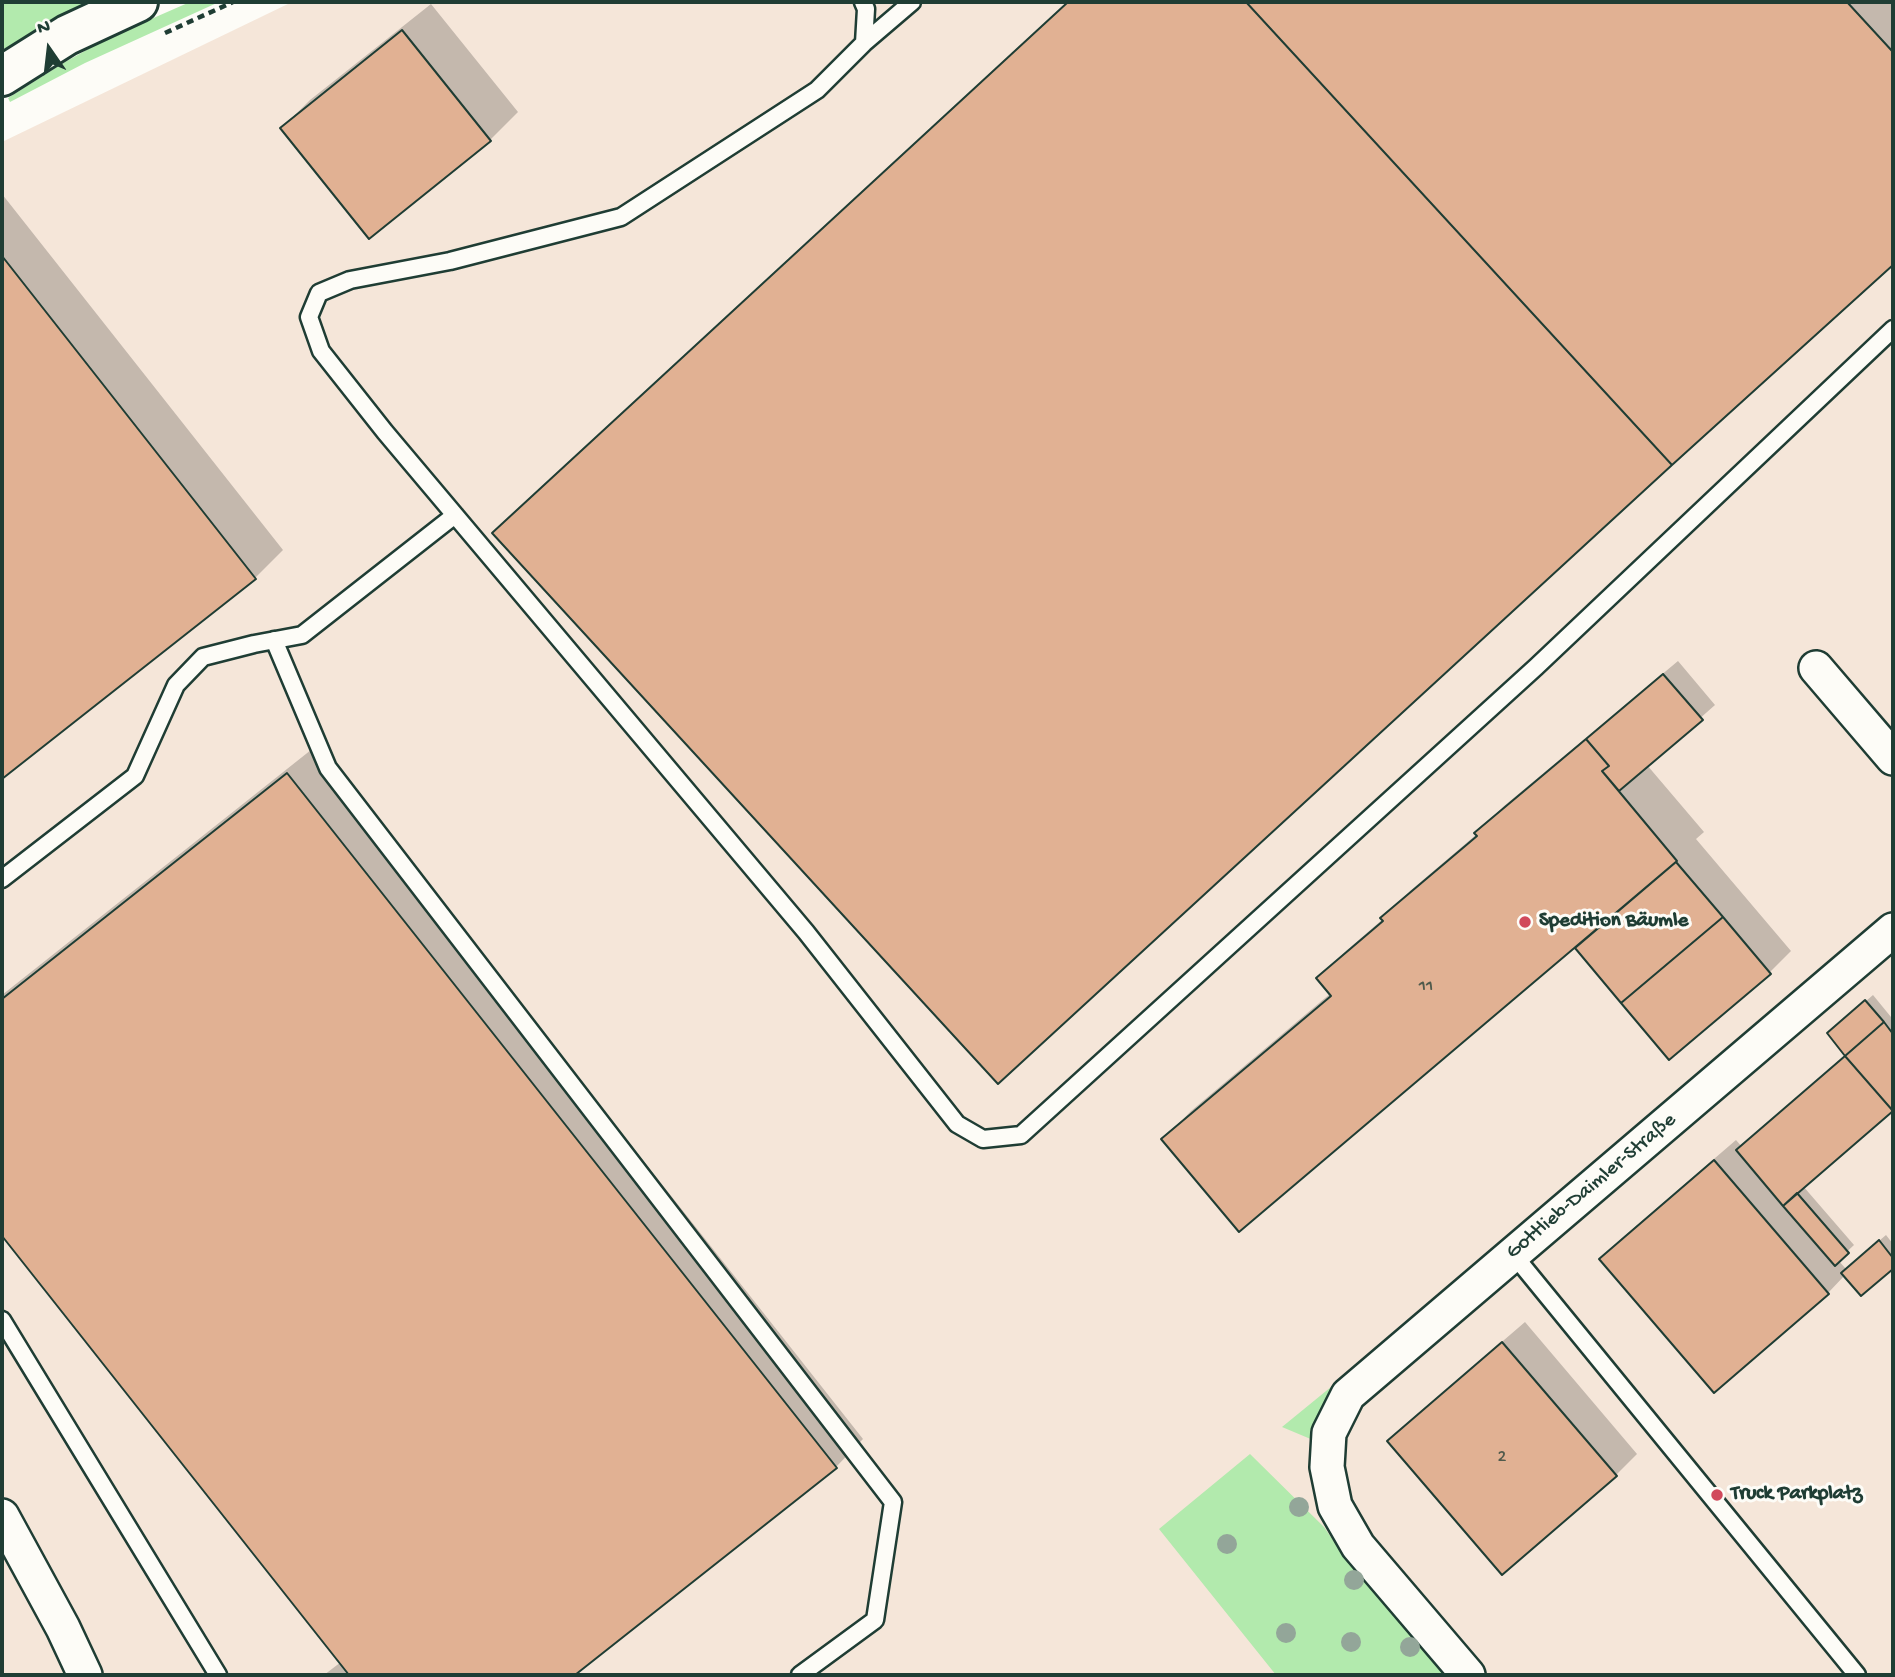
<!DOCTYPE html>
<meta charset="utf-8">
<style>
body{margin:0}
#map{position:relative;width:1895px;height:1677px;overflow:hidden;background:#fdfcf7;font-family:"Gochi Hand",sans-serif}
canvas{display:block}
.frame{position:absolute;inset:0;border:4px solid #1f3d34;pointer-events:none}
.north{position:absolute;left:14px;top:14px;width:70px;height:70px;-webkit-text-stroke:5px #fdfcf7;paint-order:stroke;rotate:346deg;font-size:19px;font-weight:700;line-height:28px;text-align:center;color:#1f3d34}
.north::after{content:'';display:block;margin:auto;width:24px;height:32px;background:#1f3d34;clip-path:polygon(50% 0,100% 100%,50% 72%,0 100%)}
</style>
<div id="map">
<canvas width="1895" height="1677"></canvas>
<div class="frame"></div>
<div class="north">N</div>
</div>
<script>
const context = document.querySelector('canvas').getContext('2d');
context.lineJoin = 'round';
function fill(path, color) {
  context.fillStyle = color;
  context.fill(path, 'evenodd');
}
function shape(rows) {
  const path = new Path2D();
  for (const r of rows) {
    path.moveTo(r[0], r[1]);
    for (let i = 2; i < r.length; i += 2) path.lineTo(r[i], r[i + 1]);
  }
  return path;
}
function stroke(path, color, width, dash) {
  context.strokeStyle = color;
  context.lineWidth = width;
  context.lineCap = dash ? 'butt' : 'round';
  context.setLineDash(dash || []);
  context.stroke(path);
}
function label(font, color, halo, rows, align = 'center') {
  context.font = font + ' "Gochi Hand",sans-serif';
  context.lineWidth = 6;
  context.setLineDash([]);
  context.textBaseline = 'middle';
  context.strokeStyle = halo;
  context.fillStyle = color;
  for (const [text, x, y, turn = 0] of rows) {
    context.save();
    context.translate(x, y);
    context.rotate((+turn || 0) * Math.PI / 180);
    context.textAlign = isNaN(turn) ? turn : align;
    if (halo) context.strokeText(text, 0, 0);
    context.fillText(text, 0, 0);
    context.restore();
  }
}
fill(shape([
 [292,2,1893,2,1893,1675,2,1675,2,142]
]), '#f5e6d9');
fill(shape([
 [2,2,97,2,2,50],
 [190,2,219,2,85,63,10,102,8,98,65,62,110,37],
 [1342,1378,1320,1417,1313,1440,1282,1427],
 [1250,1454,1324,1527,1337,1546,1445,1675,1276,1675,1159,1529]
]), '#b2eaad');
fill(shape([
 [1069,2,1893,2,1893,263,1671,463,495,533],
 [431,4,518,112,490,140,369,236,282,128,310,100],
 [2,194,283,550,255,578,2,777],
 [1678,661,1715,705,1647,765,1704,832,1696,839,1791,951,1770,972,1669,1057,1582,939,1164,1139,1191,1111,1331,993,1318,978,1346,951,1383,919,1410,891,1477,834,1504,806],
 [316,746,863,1439,836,1467,572,1675,324,1675,341,1662,2,1233,2,995],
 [1873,995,1891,1017,1893,1014,1893,1109,1803,1186,1854,1245,1838,1260,1846,1269,1886,1235,1893,1244,1893,1267,1861,1294,1845,1275,1828,1293,1601,1259,1622,1238,1736,1140,1742,1147,1846,1054,1836,1027],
 [1525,1322,1637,1454,1616,1475,1502,1572,1390,1441,1411,1420]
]), '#0003');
const building = shape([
 [1068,2,1246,2,1672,465,998,1084,492,533,1068,2],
 [1246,2,1847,2,1893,52,1893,265,1672,465,1246,2],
 [402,30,491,141,369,239,280,128,402,30],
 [2,256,256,579,2,779,2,256],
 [1663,674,1703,720,1619,791,1602,771,1609,766,1586,739,1663,674],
 [1586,739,1609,766,1602,771,1677,861,1239,1232,1161,1139,1331,996,1316,978,1383,921,1380,918,1477,836,1474,833,1586,739],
 [287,773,837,1468,575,1675,349,1675,2,1236,2,999,287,773],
 [1676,862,1723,917,1621,1003,1575,948,1676,862],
 [1723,917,1771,974,1669,1060,1621,1003,1723,917],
 [1865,1000,1884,1022,1845,1056,1827,1033,1865,1000],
 [1884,1022,1893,1034,1893,1111,1845,1056,1884,1022],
 [1845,1056,1893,1111,1783,1206,1736,1150,1845,1056],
 [1714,1160,1829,1294,1714,1393,1599,1259,1714,1160],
 [1797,1193,1849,1253,1835,1266,1783,1206,1797,1193],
 [1879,1240,1893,1258,1893,1269,1861,1296,1841,1273,1879,1240],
 [1502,1342,1617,1476,1502,1575,1387,1441,1502,1342]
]);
fill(building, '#e1b193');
stroke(building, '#1f3d34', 2);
const service = shape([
 [863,2,866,9,864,43],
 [912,2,864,43,817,90,621,217,450,261,350,280,319,293,309,317,321,351,385,432,806,932,957,1124,983,1139,1021,1135,1536,667,1893,329],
 [274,640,328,768,893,1502,875,1620,800,1675],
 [2,879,135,776,176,685,203,657,254,644,302,635,455,515],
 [1513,1254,1857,1675],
 [2,1320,218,1675]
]);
const minor = shape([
 [1816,668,1893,758],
 [2,1516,63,1628,85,1675],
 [1468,1675,1358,1546,1335,1506,1327,1467,1329,1433,1348,1395,1893,930]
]);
const tertiary = shape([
 [2,76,67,35,138,2]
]);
stroke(service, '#1f3d34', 21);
stroke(minor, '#1f3d34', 38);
stroke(tertiary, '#1f3d34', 44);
stroke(shape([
 [165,33,233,2]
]), '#1f3d34', 4.5, [7, 5]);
stroke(service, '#fdfcf7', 16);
stroke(minor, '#fdfcf7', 33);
stroke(tertiary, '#fdfcf7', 38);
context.fillStyle = '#93a699';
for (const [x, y] of [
 [1299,1507],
 [1227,1544],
 [1354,1580],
 [1286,1633],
 [1351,1642],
 [1410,1647]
]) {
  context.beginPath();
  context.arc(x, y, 10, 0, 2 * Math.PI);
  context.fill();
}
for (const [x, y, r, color] of [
 [1525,922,7,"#d1495b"],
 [1717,1495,7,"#d1495b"]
]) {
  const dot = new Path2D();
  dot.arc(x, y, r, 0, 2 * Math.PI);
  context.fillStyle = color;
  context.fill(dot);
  stroke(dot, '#fdfcf7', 2.5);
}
label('18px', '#505a4c', null, [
 ["11",1426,987],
 ["2",1502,1458]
]);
label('bold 21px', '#1f3d34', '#fdfcf7', [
 ["Spedition Bäumle",1539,922],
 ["Truck Parkplatz",1731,1495]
], 'left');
label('21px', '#1f3d34', '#fdfcf7', [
 ["Gottlieb-Daimler-Straße",1592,1187,-40]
]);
</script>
